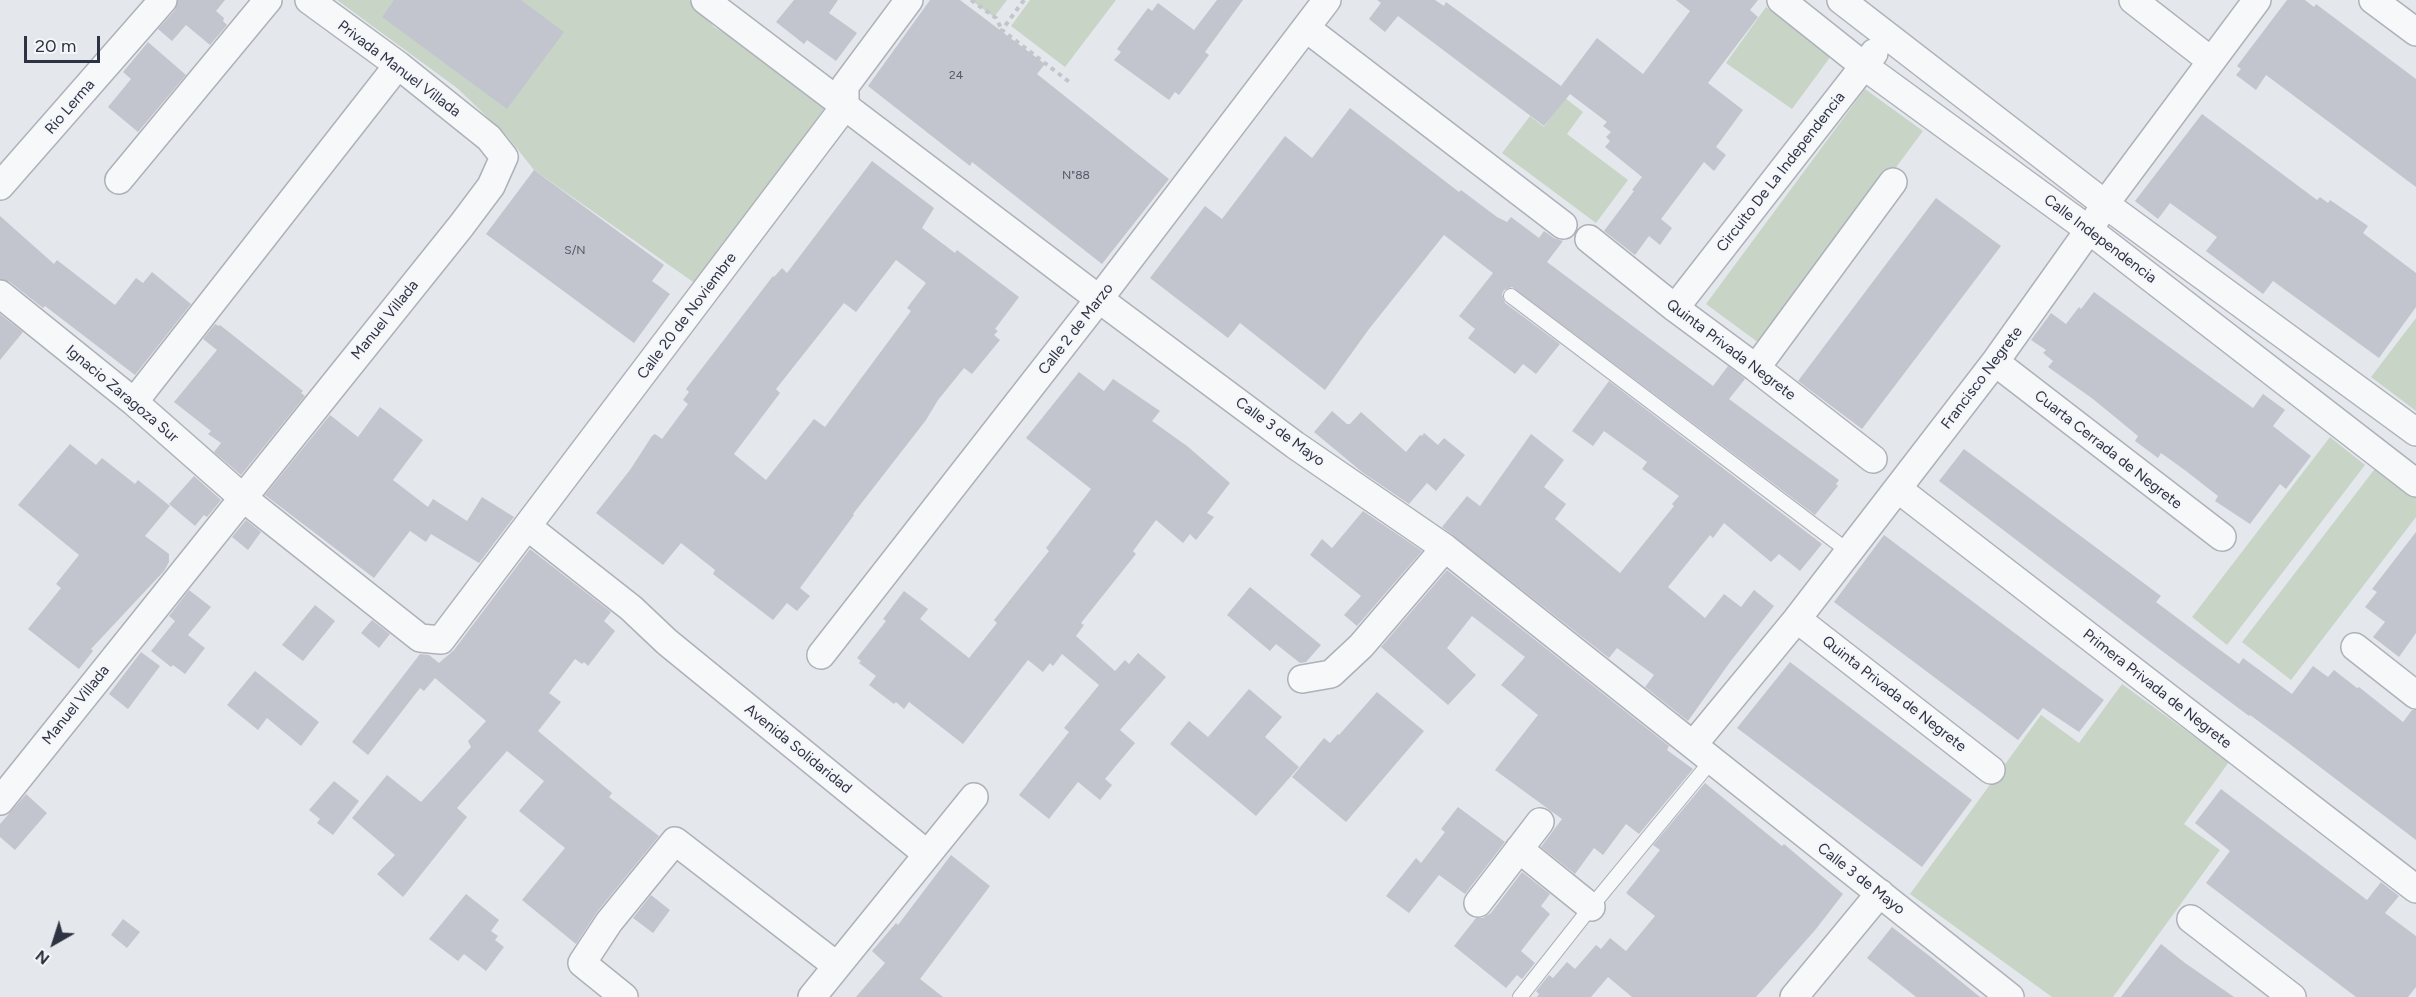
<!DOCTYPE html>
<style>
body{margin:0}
#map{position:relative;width:2416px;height:997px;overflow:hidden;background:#e4e7eb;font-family:Figtree,sans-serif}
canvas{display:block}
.north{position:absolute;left:24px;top:913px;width:60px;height:60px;-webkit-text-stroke:4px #f4f6f9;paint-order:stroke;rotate:219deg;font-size:16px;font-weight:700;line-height:24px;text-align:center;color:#2d3343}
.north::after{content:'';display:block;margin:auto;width:21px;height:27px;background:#2d3343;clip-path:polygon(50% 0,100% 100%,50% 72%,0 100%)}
.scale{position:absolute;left:24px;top:36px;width:76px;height:27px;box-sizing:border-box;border:3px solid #2d3343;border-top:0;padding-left:8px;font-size:18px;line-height:21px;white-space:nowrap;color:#2d3343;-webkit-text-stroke:4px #f4f6f9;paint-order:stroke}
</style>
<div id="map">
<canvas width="2416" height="997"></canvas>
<div class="north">N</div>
<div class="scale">20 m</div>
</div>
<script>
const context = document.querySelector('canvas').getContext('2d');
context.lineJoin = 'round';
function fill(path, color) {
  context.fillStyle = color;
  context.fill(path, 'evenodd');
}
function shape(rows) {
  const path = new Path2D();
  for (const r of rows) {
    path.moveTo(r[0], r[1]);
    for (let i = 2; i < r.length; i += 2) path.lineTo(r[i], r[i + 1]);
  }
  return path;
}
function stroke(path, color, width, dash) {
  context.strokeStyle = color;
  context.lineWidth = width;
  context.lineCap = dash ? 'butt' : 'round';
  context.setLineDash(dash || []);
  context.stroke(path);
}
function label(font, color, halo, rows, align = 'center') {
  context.font = font + ' Figtree,sans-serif';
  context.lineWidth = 4.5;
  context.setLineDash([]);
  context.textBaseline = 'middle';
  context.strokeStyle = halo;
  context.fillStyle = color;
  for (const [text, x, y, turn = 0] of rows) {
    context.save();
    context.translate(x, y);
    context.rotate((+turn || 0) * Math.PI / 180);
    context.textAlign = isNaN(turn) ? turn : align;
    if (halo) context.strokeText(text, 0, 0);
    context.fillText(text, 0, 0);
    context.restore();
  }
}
fill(shape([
 [337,0,689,0,714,27,760,54,829,102,696,284,534,170,507,136,457,88],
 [971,0,1007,0,994,17],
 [1030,0,1116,0,1065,67,1011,26],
 [1766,7,1831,56,1792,109,1726,63],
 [1865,89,1923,131,1763,346,1706,304],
 [1565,98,1583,112,1567,134,1628,180,1596,223,1502,153,1530,116,1544,127],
 [2416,318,2416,411,2371,377],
 [2330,437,2365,465,2227,645,2192,617],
 [2377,466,2416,497,2416,517,2291,680,2242,642],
 [2122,684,2229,762,2184,824,2220,850,2113,997,2052,997,1910,894,2041,715,2079,743]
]), '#c8d5c6');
fill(shape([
 [178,0,225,0,216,11,224,18,223,21,227,25,210,45,186,25,172,41,158,29,175,10],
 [394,0,521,0,564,32,507,109,382,17],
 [794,0,838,0,829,13,857,33,836,61,807,40,804,44,776,22],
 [930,0,960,0,1045,64,1037,74,1169,179,1102,264,972,162,970,166,868,86],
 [1217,0,1243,0,1205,52,1209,55,1179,95,1175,92,1169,100,1114,60,1121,52,1117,49,1148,8,1152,11,1158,3,1194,30],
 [1377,0,1435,0,1444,6,1446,2,1561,86,1597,38,1643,74,1690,11,1676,0,1758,0,1750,10,1758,17,1708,83,1743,110,1716,147,1726,155,1714,171,1704,162,1661,219,1672,228,1660,245,1649,236,1635,255,1604,231,1634,191,1632,190,1642,177,1605,147,1610,141,1606,137,1611,132,1603,126,1607,122,1570,94,1544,126,1398,16,1385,32,1369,19,1381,3],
 [2287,0,2305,0,2314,7,2316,4,2416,79,2416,187,2266,75,2256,90,2236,75,2241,69,2237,66],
 [148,42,186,75,138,132,108,107,131,79,123,72],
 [1350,108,1459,192,1461,190,1497,217,1507,222,1511,217,1539,238,1544,231,1554,238,1563,241,1547,262,1713,386,1728,366,1745,379,1729,399,1839,480,1836,484,1838,486,1815,515,1512,287,1504,290,1502,294,1505,303,1560,344,1536,374,1523,364,1515,374,1468,338,1475,329,1459,316,1493,273,1444,235,1369,329,1325,390,1240,323,1228,338,1150,278,1205,206,1222,219,1285,136,1312,158],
 [2202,114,2317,200,2320,197,2328,203,2330,200,2368,226,2363,233,2416,273,2416,307,2379,358,2273,281,2263,294,2206,251,2217,237,2170,203,2158,219,2135,201],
 [872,161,934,208,922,228,955,253,957,250,1019,297,995,329,998,331,994,335,1000,340,972,374,964,368,938,400,926,420,853,514,854,515,800,588,810,596,797,611,787,603,773,620,713,574,715,570,681,543,663,565,596,513,630,470,652,436,655,434,662,439,688,404,683,400,689,392,686,389,773,276,774,277,782,268,787,273],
 [896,260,926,283,907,308,911,311,825,427,814,419,766,480,734,454,780,393,776,389,844,303,856,312],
 [534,170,664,265,652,281,670,294,634,343,486,234],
 [1936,198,2001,246,1862,429,1798,381],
 [0,216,54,264,57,260,115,305,136,278,143,283,152,272,191,304,135,375,45,306,43,308,10,282,0,279],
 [2094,292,2253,408,2263,394,2285,410,2273,426,2311,456,2286,489,2280,484,2250,524,2215,501,2218,496,2186,471,2161,453,2158,458,2135,441,2138,436,2093,399,2048,367,2053,361,2043,353,2046,350,2031,340,2051,313,2066,324,2079,307,2081,309],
 [0,314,23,332,0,360],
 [215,324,219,326,220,325,303,391,301,393,305,396,241,475,214,452,221,443,208,434,211,431,174,402,217,350,203,339],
 [1079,372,1104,391,1113,379,1160,411,1152,421,1187,446,1230,483,1207,513,1214,517,1196,540,1190,534,1183,543,1156,520,1133,551,1136,554,1081,623,1084,625,1076,636,1115,671,1125,660,1129,664,1138,653,1166,677,1120,730,1135,743,1105,779,1112,785,1100,800,1078,782,1049,819,1019,795,1069,732,1064,728,1099,685,1062,654,1053,666,1050,663,1043,672,1028,660,963,744,909,702,904,709,896,702,894,704,869,685,876,676,859,663,861,661,857,658,886,621,883,619,904,591,928,609,920,619,969,658,997,623,994,620,1049,551,1046,548,1091,489,1026,438],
 [1609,381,1822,544,1800,571,1779,554,1771,562,1724,523,1713,538,1710,535,1668,587,1705,618,1724,594,1741,607,1754,590,1774,606,1730,662,1688,721,1645,687,1654,675,1617,648,1609,658,1442,527,1467,496,1480,506,1531,434,1564,460,1544,487,1566,504,1555,519,1620,573,1674,506,1672,504,1679,496,1642,469,1647,462,1604,431,1593,446,1572,431],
 [380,407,423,440,393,480,428,507,433,499,467,521,482,497,514,517,479,563,431,534,426,542,410,531,374,578,265,495,330,415,358,437],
 [1332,411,1347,424,1350,424,1361,412,1406,452,1420,435,1422,436,1424,433,1438,445,1444,438,1465,455,1436,491,1427,483,1409,504,1362,472,1314,432],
 [70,444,96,465,102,458,135,484,138,480,170,506,145,536,169,554,169,562,164,571,91,649,93,651,79,669,28,629,61,588,56,584,79,555,18,505],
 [1964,449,2161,596,2156,602,2216,647,2239,664,2243,658,2292,694,2313,666,2328,677,2334,670,2357,688,2359,687,2403,722,2412,710,2416,710,2416,840,2287,742,2250,715,2249,716,2158,648,1939,481],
 [194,476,221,500,207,517,204,515,195,526,169,504],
 [1363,511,1422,551,1357,626,1344,615,1361,596,1310,555,1322,539,1332,548],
 [246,520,261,532,248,550,232,537],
 [2416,532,2416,633,2399,657,2373,637,2385,622,2365,607,2377,592,2372,589],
 [1884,535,2104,700,2079,732,2043,708,2018,740,1834,602],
 [530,549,611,612,604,621,615,631,588,666,584,662,582,664,575,659,549,693,561,702,538,731,612,793,609,797,659,836,597,912,576,944,522,900,565,848,519,811,544,781,507,751,457,808,467,817,403,897,377,874,395,855,352,818,387,775,421,802,471,747,468,741,486,721,435,678,424,691,420,688,368,755,352,742,420,654,429,655,439,663,454,650],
 [1447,570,1669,746,1667,750,1693,769,1639,834,1626,824,1603,855,1594,848,1575,874,1541,847,1562,819,1495,770,1538,715,1501,685,1525,657,1472,616,1447,648,1476,675,1448,705,1381,647],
 [1250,587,1321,645,1306,662,1300,663,1276,644,1270,651,1227,615],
 [189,590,211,607,188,635,205,648,185,674,173,665,171,667,151,651,175,621,169,616],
 [315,605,335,621,303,661,282,645],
 [372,620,390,634,379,648,361,633],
 [141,652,160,666,128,709,109,694],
 [1790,662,1972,800,1922,867,1737,728],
 [255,671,319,722,301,746,267,718,258,730,227,705],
 [1249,689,1282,717,1265,737,1299,767,1256,816,1170,744,1189,721,1208,737],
 [1377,692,1424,731,1346,822,1292,777,1324,738,1330,743,1338,734,1339,735],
 [334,781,359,801,333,835,317,823,320,819,309,810],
 [1705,783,1782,846,1784,844,1843,894,1816,929,1756,997,1632,997,1608,977,1591,997,1537,997,1539,994,1536,991,1549,975,1553,978,1567,962,1575,969,1596,945,1601,949,1610,938,1626,951,1655,916,1626,893,1660,850,1653,845],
 [2221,789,2367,900,2381,882,2399,896,2385,913,2416,936,2416,987,2408,997,2356,997,2206,883,2230,851,2195,823],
 [26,794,47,813,15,850,0,837,0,824],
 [1458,807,1505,842,1465,894,1439,875,1409,913,1386,896,1416,858,1421,863,1445,832,1441,829],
 [951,855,990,886,920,979,943,997,856,997,885,963,872,951,896,923,898,925],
 [1522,872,1550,894,1541,906,1550,914,1521,951,1535,963,1522,979,1517,975,1506,988,1454,946,1476,918,1483,918,1491,913],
 [466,894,499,920,491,931,498,936,495,940,504,947,486,971,464,954,458,961,429,939],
 [651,895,670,910,653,933,633,918],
 [123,919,140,932,127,948,111,935],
 [1892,927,1932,958,1980,997,1916,997,1867,958],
 [2161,944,2185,963,2234,997,2121,997]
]), '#c2c5ce');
const lane = shape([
 [1511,296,1848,551],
 [1520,997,1591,907,1712,760]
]);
const street = shape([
 [705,0,1099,299,1295,445,1445,548,2010,997],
 [1781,0,1864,66,2089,230,2416,483],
 [1841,0,2105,204,2416,432],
 [2133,0,2210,60],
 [2373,0,2416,32],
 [1306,28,1563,225],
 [119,180,268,0],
 [0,186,163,0],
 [1589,239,1675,308,1756,368,1873,459],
 [0,294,134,402,242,497,420,638,441,640,845,106,845,86,909,0],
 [1675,308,1874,53],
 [1995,362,2222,537],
 [1756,368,1893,182],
 [134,402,398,65],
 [1898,489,2416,889],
 [528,527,631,608,667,642,927,854],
 [1797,619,1991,770],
 [2355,647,2416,695],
 [821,655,1099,299,1327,0],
 [1302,679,1331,674,1361,646,1445,548],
 [1693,745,1797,619,1995,362,2089,230,2105,204,2257,0],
 [0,801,461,226,491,186,504,157,489,138,398,65,309,0],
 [1519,849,1591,907],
 [1478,903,1540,822],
 [2191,919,2292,997],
 [624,997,582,963,609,922,675,841,837,966],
 [812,997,974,797],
 [1794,997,1880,893]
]);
stroke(lane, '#adb1b9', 16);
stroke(street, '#adb1b9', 30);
stroke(shape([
 [971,0,996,18,1002,30,996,37],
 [1024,0,1002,30,1072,84]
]), '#c2c5ca', 4, [4.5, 4.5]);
stroke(lane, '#f7f8fa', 14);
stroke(street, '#f7f8fa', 27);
label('12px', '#525866', null, [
 ["24",956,75],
 ["N\"88",1076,175],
 ["S/N",575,250]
]);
label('15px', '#2d3343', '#f4f6f9', [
 ["Privada Manuel Villada",399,69,37],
 ["Rio Lerma",70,107,-49],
 ["Circuito De La Independencia",1781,172,-52],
 ["Calle Independencia",2100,239,37],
 ["Calle 20 de Noviembre",687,316,-53],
 ["Manuel Villada",385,320,-51],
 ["Calle 2 de Marzo",1076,329,-52],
 ["Quinta Privada Negrete",1731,350,37],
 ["Francisco Negrete",1982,378,-53],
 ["Ignacio Zaragoza Sur",122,394,40],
 ["Calle 3 de Mayo",1280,432,36],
 ["Cuarta Cerrada de Negrete",2108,450,38],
 ["Primera Privada de Negrete",2157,689,38],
 ["Quinta Privada de Negrete",1894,694,38],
 ["Manuel Villada",76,705,-51],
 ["Avenida Solidaridad",798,749,39],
 ["Calle 3 de Mayo",1861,879,38]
]);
</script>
